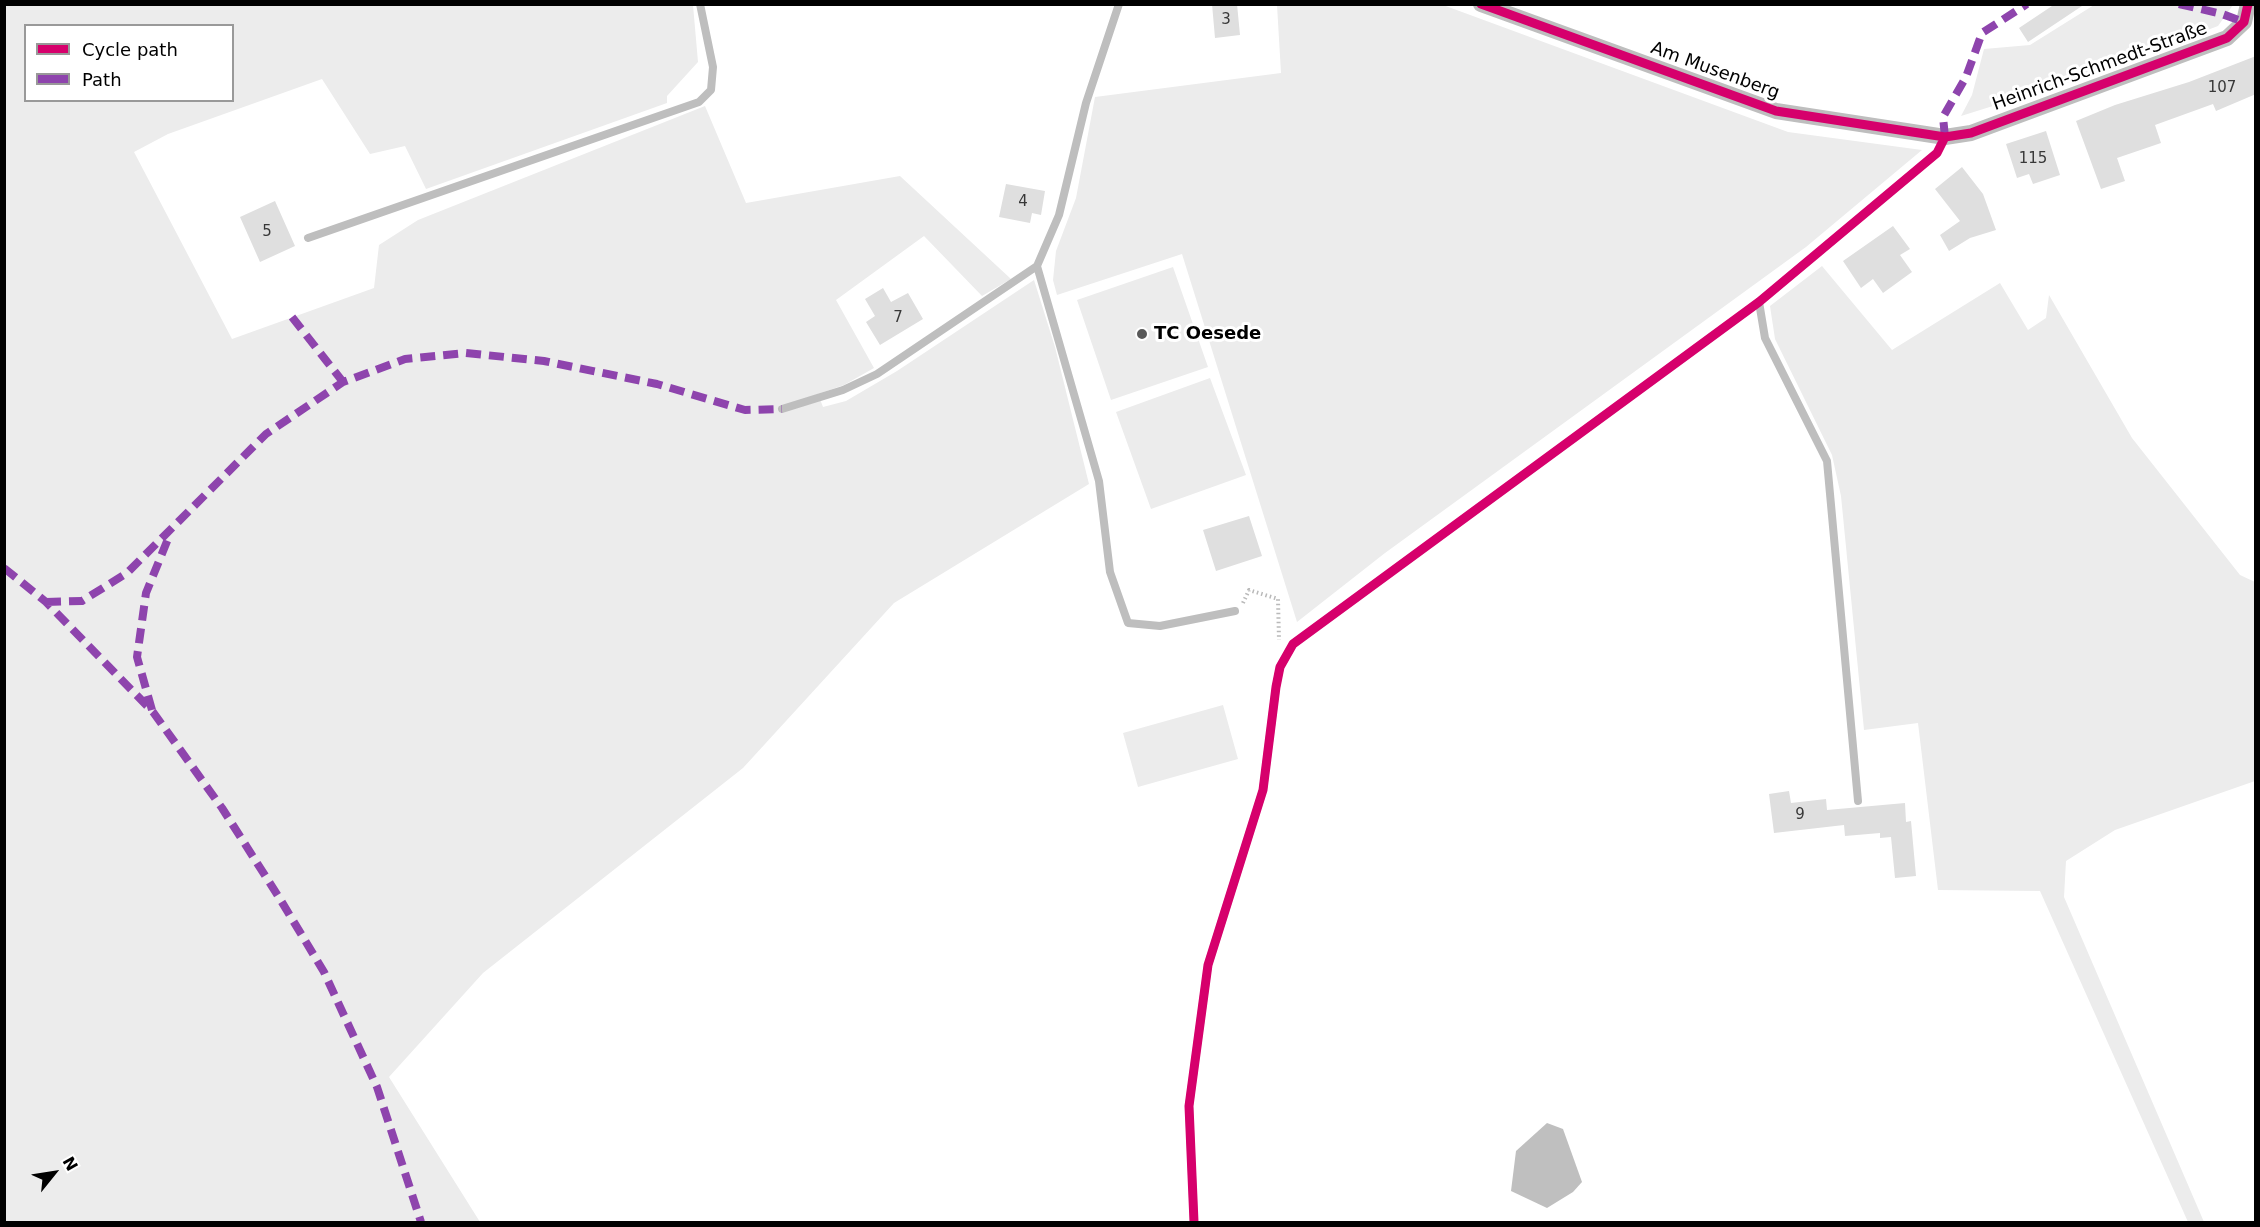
<!DOCTYPE html>
<meta charset="utf-8">
<style>
body{margin:0}
#map{position:relative;width:2260px;height:1227px;overflow:hidden;background:#fff;font-family:"DejaVu Sans",sans-serif}
canvas{display:block}
.frame{position:absolute;inset:0;border:6px solid #000;pointer-events:none}
.legend{position:absolute;left:24px;top:24px;width:210px;height:78px;box-sizing:border-box;background:#fff;border:2px solid #999;margin:0;padding:8px 10px;list-style:none;font-size:18px;color:#000}
.legend li{display:flex;align-items:center;gap:12px;height:30px}
.legend b{width:30px;border:2px solid #999}
.north{position:absolute;left:24px;top:1143px;width:60px;height:60px;-webkit-text-stroke:4px #fff;paint-order:stroke;rotate:60deg;font-size:16px;font-weight:700;line-height:24px;text-align:center;color:#000}
.north::after{content:'';display:block;margin:auto;width:21px;height:27px;background:#000;clip-path:polygon(50% 0,100% 100%,50% 72%,0 100%)}
</style>
<div id="map">
<canvas width="2260" height="1227"></canvas>
<div class="frame"></div>
<ul class="legend">
<li><b style="height:8px;background:#d6006c"></b>Cycle path</li>
<li><b style="height:8px;background:#8e44ad"></b>Path</li>
</ul>
<div class="north">N</div>
</div>
<script>
const context = document.querySelector('canvas').getContext('2d');
context.lineJoin = 'round';
function fill(path, color) {
  context.fillStyle = color;
  context.fill(path, 'evenodd');
}
function shape(rows) {
  const path = new Path2D();
  for (const r of rows) {
    path.moveTo(r[0], r[1]);
    for (let i = 2; i < r.length; i += 2) path.lineTo(r[i], r[i + 1]);
  }
  return path;
}
function stroke(path, color, width, dash) {
  context.strokeStyle = color;
  context.lineWidth = width;
  context.lineCap = dash ? 'butt' : 'round';
  context.setLineDash(dash || []);
  context.stroke(path);
}
function label(font, color, halo, rows, align = 'center') {
  context.font = font + ' "DejaVu Sans",sans-serif';
  context.lineWidth = 6;
  context.setLineDash([]);
  context.textBaseline = 'middle';
  context.strokeStyle = halo;
  context.fillStyle = color;
  for (const [text, x, y, turn = 0] of rows) {
    context.save();
    context.translate(x, y);
    context.rotate((+turn || 0) * Math.PI / 180);
    context.textAlign = isNaN(turn) ? turn : align;
    if (halo) context.strokeText(text, 0, 0);
    context.fillText(text, 0, 0);
    context.restore();
  }
}
fill(shape([
 [4,5,693,5,698,62,667,96,667,103,426,189,405,146,370,154,322,79,168,134,134,152,232,339,374,288,379,245,418,220,705,106,746,203,900,176,1011,279,982,296,924,236,836,300,874,368,844,385,818,394,823,407,846,401,897,371,1034,280,1055,347,1089,484,894,603,743,768,483,973,389,1077,480,1222,5,1222],
 [26,26,232,26,232,100,26,100],
 [1277,5,1443,5,1788,132,1922,150,1806,247,1385,553,1297,622,1182,254,1057,295,1053,280,1056,251,1076,198,1095,97,1281,73],
 [2094,5,2233,5,2218,26,2076,80,1961,116,1972,95,1984,49,2030,45],
 [1822,266,1892,350,2000,283,2028,330,2046,318,2049,295,2132,438,2240,575,2255,582,2255,781,2115,830,2066,861,2064,897,2204,1222,2188,1222,2040,891,1938,890,1918,723,1864,730,1841,496,1832,455,1775,339,1770,306],
 [1173,267,1208,367,1111,400,1077,300],
 [1210,378,1246,475,1151,509,1116,412],
 [1223,705,1238,759,1138,787,1123,733]
]), '#ececec');
fill(shape([
 [1547,1123,1563,1129,1582,1182,1573,1192,1547,1208,1511,1191,1516,1151]
]), '#bfbfbf');
fill(shape([
 [1212,4,1237,4,1240,35,1215,38],
 [2055,4,2085,4,2028,42,2019,28],
 [2256,56,2256,94,2216,111,2213,104,2155,125,2161,143,2117,158,2125,181,2101,189,2076,121,2115,105,2189,82],
 [2046,131,2060,175,2033,184,2029,174,2017,178,2006,144],
 [1962,167,1983,194,1996,230,1970,238,1949,251,1940,235,1960,221,1935,189],
 [1006,184,1045,191,1041,215,1032,213,1030,223,999,217],
 [275,201,295,246,260,262,240,217],
 [1893,226,1910,249,1900,255,1912,272,1883,293,1873,279,1861,288,1843,261],
 [883,288,891,302,908,293,923,319,880,345,866,322,875,316,865,299],
 [1249,516,1262,556,1216,571,1203,530],
 [1789,791,1791,803,1826,799,1827,810,1905,803,1906,822,1911,821,1916,876,1895,878,1891,837,1880,838,1880,833,1845,836,1844,825,1774,833,1769,794]
]), '#dfdfdf');
stroke(shape([
 [1243,603,1249,590,1278,599,1279,640]
]), '#b9b9b9', 4, [1.5, 3]);
stroke(shape([
 [1119,4,1086,103,1059,215,1037,266,1099,481,1110,572,1128,623,1160,626,1235,611],
 [308,238,699,102,711,90,713,67,700,4],
 [1759,302,1765,338,1827,461,1858,801],
 [782,409,843,390,877,374,1037,266],
 [1194,1222,1189,1106,1208,965,1263,790,1276,687,1280,667,1293,644,1759,302,1937,153,1945,137]
]), '#bebebe', 8);
stroke(shape([
 [1481,4,1776,111,1945,137,1971,133,2227,38,2244,22,2248,4]
]), '#bebebe', 16);
stroke(shape([
 [2179,4,2222,14,2244,22],
 [1945,137,1943,117,1966,77,1982,33,2027,4],
 [292,317,343,382],
 [4,568,46,602,153,712,222,808,280,899,324,972,377,1087,421,1222],
 [46,602,82,601,127,573,266,434,343,382,405,359,466,353,544,361,657,384,745,410,782,409],
 [152,710,137,657,146,593,170,534]
]), '#8e44ad', 8, [15, 8]);
stroke(shape([
 [1481,4,1776,111,1945,137,1971,133,2227,38,2244,22,2248,4],
 [1194,1222,1189,1106,1208,965,1263,790,1276,687,1280,667,1293,644,1759,302,1937,153,1945,137]
]), '#d6006c', 9);
for (const [x, y, r, color] of [
 [1142,334,6,"#595959"]
]) {
  const dot = new Path2D();
  dot.arc(x, y, r, 0, 2 * Math.PI);
  context.fillStyle = color;
  context.fill(dot);
  stroke(dot, '#fff', 2);
}
label('15px', '#383838', null, [
 ["3",1226,20],
 ["107",2222,88],
 ["115",2033,159],
 ["4",1023,202],
 ["5",267,232],
 ["7",898,318],
 ["9",1800,815]
]);
label('18px', '#000', '#fff', [
 ["Heinrich-Schmedt-Straße",2100,67,-20],
 ["Am Musenberg",1715,71,20]
]);
label('bold 18px', '#000', '#fff', [
 ["TC Oesede",1154,334]
], 'left');
</script>
